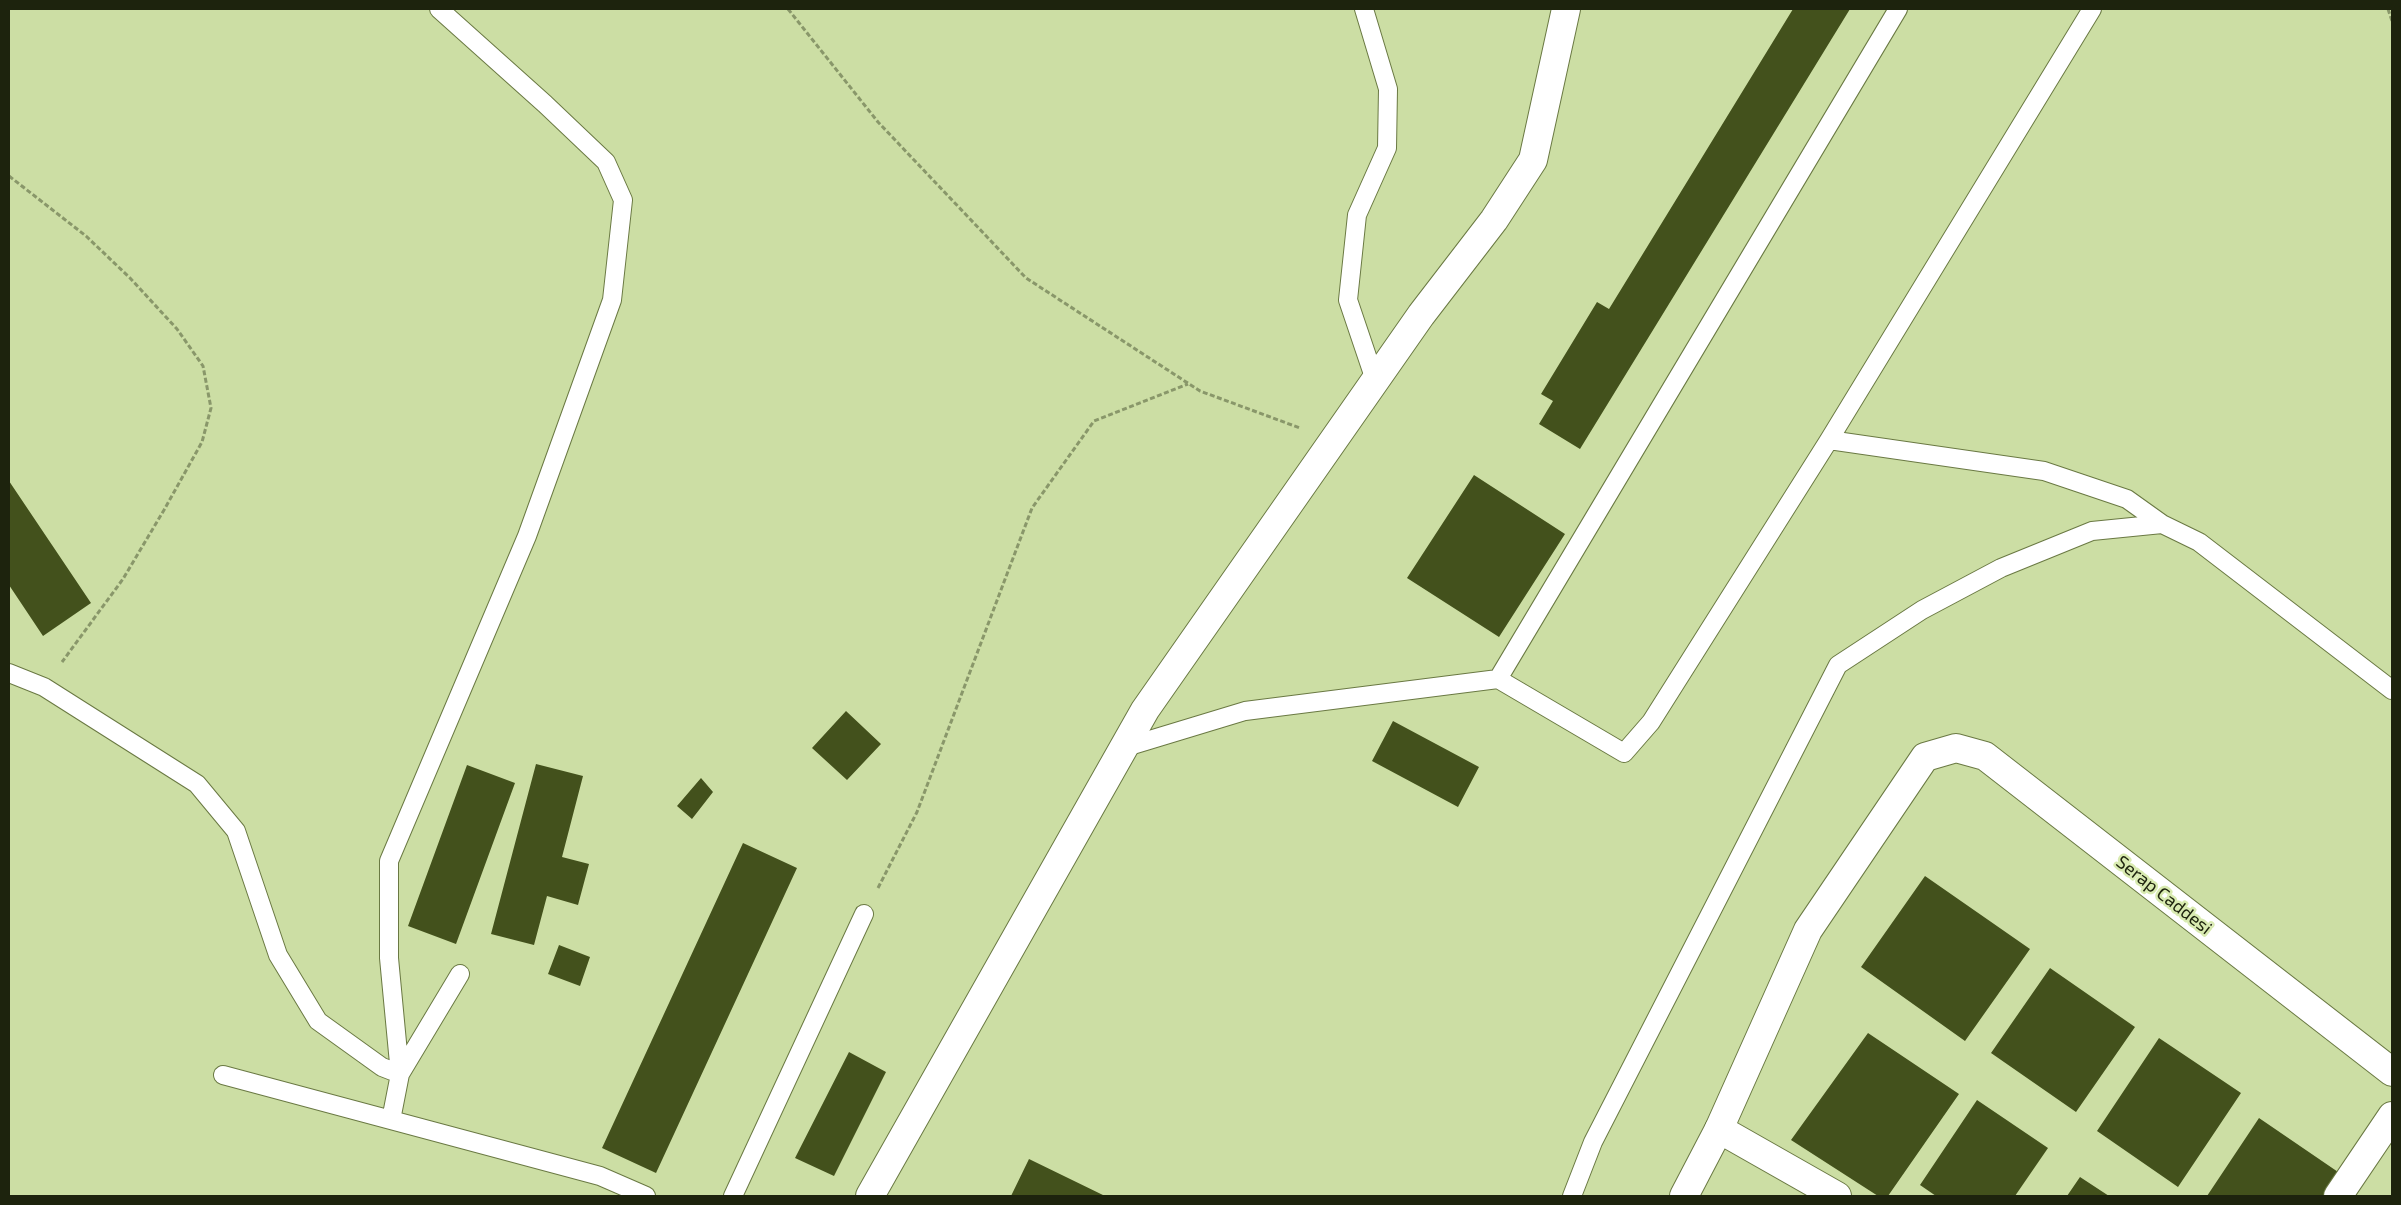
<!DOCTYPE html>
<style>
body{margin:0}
#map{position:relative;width:2401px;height:1205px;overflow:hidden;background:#ccdea4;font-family:"Exo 2",sans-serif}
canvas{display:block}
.frame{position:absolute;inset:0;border:10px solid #1d230d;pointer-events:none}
</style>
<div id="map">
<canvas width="2401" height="1205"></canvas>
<div class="frame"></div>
</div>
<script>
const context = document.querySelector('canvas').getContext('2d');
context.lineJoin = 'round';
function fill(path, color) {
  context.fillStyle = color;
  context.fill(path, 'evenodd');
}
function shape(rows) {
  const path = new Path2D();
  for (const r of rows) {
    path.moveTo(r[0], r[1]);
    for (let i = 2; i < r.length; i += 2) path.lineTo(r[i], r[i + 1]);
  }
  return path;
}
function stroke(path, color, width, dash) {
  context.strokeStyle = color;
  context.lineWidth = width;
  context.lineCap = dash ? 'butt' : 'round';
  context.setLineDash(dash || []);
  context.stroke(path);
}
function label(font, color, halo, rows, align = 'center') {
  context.font = font + ' "Exo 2",sans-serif';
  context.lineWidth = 5;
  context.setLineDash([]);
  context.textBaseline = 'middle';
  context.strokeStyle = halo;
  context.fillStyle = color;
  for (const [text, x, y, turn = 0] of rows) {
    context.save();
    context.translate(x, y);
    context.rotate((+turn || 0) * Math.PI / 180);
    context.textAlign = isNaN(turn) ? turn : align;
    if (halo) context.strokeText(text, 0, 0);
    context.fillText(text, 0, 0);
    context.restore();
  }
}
fill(shape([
 [1793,9,1850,9,1580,449,1539,424,1553,401,1541,394,1597,302,1609,309],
 [1474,475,1565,534,1499,637,1407,578],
 [9,481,91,603,43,636,9,585],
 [846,711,881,744,847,780,812,748],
 [1393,721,1479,767,1458,807,1372,761],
 [536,764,583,776,562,857,589,864,578,905,547,896,534,945,491,934],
 [467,765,515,783,456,944,408,926],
 [701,778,713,792,692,819,677,806],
 [743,843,797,868,656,1173,602,1148],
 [1925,876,2030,949,1965,1041,1861,967],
 [559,945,590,957,580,986,548,974],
 [2050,968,2135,1027,2076,1112,1991,1053],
 [1868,1033,1959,1094,1888,1196,1878,1196,1791,1140],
 [2159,1038,2241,1093,2178,1187,2097,1131],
 [849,1052,886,1072,834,1176,795,1158],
 [1977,1100,2048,1148,2015,1196,1936,1196,1920,1185],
 [2259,1118,2341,1174,2326,1196,2207,1196],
 [1029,1159,1105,1196,1011,1196],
 [2080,1177,2109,1196,2067,1196]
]), '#43511c');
const service = shape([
 [1364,9,1388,89,1387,148,1357,215,1348,300,1375,380],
 [1829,440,2044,471,2127,499,2162,524],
 [9,673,44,687,197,784,236,831,278,955,318,1021,382,1067,400,1074,389,958,389,861,527,536,612,300,623,200,606,162,545,104,439,9],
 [1498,679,1624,753,1651,722,1829,440,2092,9],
 [1123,748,1245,711,1498,679,1898,9],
 [223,1075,600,1176,646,1196],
 [391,1120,400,1074,460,974],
 [733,1196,864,914],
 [1572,1196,1593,1142,1838,665,1922,610,2001,568,2092,531,2162,524,2199,542,2392,690]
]);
const minor = shape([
 [1719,1129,1837,1196],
 [870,1196,1145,710,1421,315,1494,220,1533,160,1566,9],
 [2338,1196,2392,1116]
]);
const tertiary = shape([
 [1684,1196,1719,1129,1808,930,1925,757,1956,748,1985,756,2392,1072]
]);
stroke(service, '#6a7943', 20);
stroke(minor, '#6a7943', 30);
stroke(tertiary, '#6a7943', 30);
stroke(shape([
 [788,9,878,122,1026,278,1200,391,1300,428],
 [2388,9,2392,21],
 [9,176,86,236,130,278,177,329,203,366,211,408,202,442,164,510,123,579,62,662],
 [878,888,917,812,1032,508,1094,421,1188,384]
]), '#89976a', 3, [5, 2.5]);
stroke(service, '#fff', 18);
stroke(minor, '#fff', 28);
stroke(tertiary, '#fff', 28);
label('18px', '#1d230d', '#d9ebb1', [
 ["Serap Caddesi",2164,895,38]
]);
</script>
